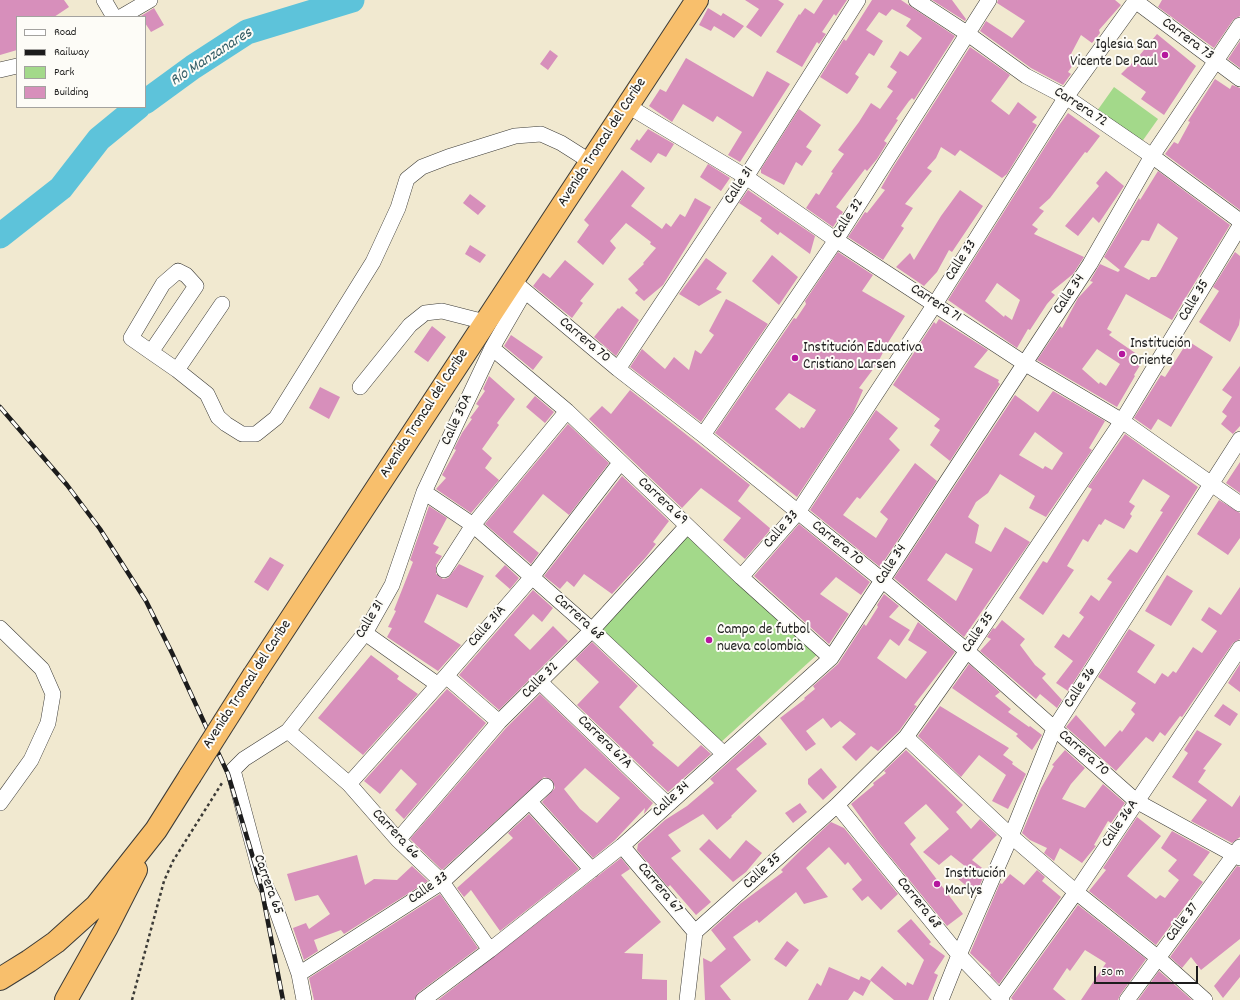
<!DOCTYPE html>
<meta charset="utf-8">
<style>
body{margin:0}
#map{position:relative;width:1240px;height:1000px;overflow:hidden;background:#f1e9d0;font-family:Dekko,sans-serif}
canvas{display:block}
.legend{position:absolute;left:16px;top:16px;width:130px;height:92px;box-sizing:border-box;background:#fdfcf7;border:1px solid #a3a29f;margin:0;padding:5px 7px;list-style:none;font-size:12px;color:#1c1c1c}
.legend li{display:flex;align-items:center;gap:8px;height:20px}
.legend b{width:20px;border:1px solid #a3a29f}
.scale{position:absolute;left:1094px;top:966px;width:104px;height:18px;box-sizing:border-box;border:2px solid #1c1c1c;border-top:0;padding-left:5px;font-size:12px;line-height:14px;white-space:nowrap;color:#1c1c1c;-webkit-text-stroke:3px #fdfcf7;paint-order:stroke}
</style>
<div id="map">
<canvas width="1240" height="1000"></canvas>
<ul class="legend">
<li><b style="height:5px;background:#fff"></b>Road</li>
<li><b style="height:5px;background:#1c1c1c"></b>Railway</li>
<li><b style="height:11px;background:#a3d98a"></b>Park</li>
<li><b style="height:11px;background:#d78fbb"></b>Building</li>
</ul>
<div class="scale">50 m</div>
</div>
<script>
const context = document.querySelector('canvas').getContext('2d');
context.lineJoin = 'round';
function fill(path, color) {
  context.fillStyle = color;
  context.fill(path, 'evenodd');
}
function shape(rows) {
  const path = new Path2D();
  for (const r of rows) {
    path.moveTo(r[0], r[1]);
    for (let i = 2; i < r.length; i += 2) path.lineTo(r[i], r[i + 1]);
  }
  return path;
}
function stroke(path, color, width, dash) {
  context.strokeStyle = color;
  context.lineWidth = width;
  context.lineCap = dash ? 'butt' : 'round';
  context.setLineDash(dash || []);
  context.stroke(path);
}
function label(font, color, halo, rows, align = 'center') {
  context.font = font + ' Dekko,sans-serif';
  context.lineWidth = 4;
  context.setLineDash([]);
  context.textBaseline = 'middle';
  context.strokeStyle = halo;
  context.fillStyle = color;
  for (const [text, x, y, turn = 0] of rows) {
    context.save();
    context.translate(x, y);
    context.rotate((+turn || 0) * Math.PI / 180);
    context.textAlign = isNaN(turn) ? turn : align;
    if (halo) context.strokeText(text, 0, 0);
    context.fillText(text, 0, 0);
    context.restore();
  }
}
fill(shape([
 [1114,87,1158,119,1141,143,1097,111],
 [689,533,820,652,720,743,598,629]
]), '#a3d98a');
stroke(shape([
 [145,102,193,67,247,32,352,0],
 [0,236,61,188,99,139,138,107]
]), '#5dc3da', 25);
fill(shape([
 [0,0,64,0,69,7,54,17,17,17,17,50,0,55],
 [745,0,778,0,784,4,761,37,746,27,759,9],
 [823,0,847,0,836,16,834,14,822,32,826,34,819,44,817,42,802,67,776,52,799,14,800,15,805,8,814,14],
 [872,0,901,0,955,36,914,100,912,98,909,101,896,119,898,120,884,141,887,143,877,159,867,171,865,169,836,207,843,212,833,227,806,208,816,193,819,195,833,173,831,172,844,154,838,150,859,122,871,103,880,109,893,91,887,87,897,72,890,67,900,51,908,56,922,38,906,26,911,19,892,9,886,16,879,12,866,30,883,41,874,56,869,53,855,74,859,77,850,91,847,94,820,77,844,39,846,41],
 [932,0,952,0,966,19,965,21],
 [998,0,1115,0,1121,5,1099,30,1100,33,1092,43,1081,35,1071,54,1078,58,1068,72,1071,74,1063,85,1031,68,980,31,986,21,1012,38,1025,21,997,3],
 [1162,0,1240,0,1240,16,1233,20,1214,48,1158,7],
 [154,8,164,25,151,32,145,23,145,17,141,16],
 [708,8,721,16,723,13,744,26,734,38,714,26,711,31,699,25],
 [1157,34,1196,66,1164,115,1141,99,1146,92,1121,74,1139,56],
 [1240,41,1240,68,1228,59],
 [970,47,1010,75,991,101,1009,115,1018,102,1037,117,1032,122,1037,125,1007,174,1002,178,960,150,955,156,941,147,936,158,927,168,932,171,905,204,913,208,901,226,904,228,883,260,848,237,865,212,867,213,885,190,881,188,892,169],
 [550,50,558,56,548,70,540,64],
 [686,58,753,97,767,71,790,84,740,162,728,155,742,132,717,116,713,122,683,104,672,122,649,106,660,89,666,92],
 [1215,79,1230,89,1232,85,1240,88,1240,210,1165,154,1174,142,1178,144,1190,122,1188,121],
 [799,109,821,125,806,147,812,151,802,166,796,162,784,185,761,173,761,169],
 [1068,113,1100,136,1087,153,1085,152,1050,198,1039,208,1044,211,1032,225,1038,229,1034,234,1084,257,1073,274,1051,292,1055,295,1047,304,1030,330,1028,329,1017,348,948,300,1057,128],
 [997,283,1020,300,1012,320,1005,315,1004,317,985,301],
 [648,129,674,144,666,157,658,153,651,163,630,149,637,139,639,141],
 [708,164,730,178,721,191,700,177],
 [622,170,645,188,631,206,662,229,666,223,671,227,680,214,685,217,695,198,711,207,663,285,644,301,635,293,638,290,628,279,644,264,643,263,656,248,650,244,651,242,626,223,610,241,616,248,603,265,577,242,589,225,584,220],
 [1106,171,1124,186,1099,223,1093,217,1078,236,1065,226,1099,186,1096,183],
 [1158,171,1230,225,1172,320,1126,294,1107,329,1112,332,1109,335,1144,359,1134,375,1135,376,1117,407,1037,360,1060,326,1062,328,1078,298,1093,282,1090,281,1100,264,1118,272,1120,270,1104,257,1139,198,1140,200],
 [1158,223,1178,238,1160,271,1156,277,1151,277,1149,280,1124,267,1142,240,1149,241],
 [1097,349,1120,364,1106,386,1100,382,1099,384,1082,369],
 [748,190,815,236,810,254,780,232,778,235,760,221,762,218,739,203],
 [960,190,983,206,952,252,949,250,937,272,924,286,896,267,910,253,914,260,941,216],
 [470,194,486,206,478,215,463,203],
 [470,245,486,255,480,263,465,254],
 [838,252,873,275,862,291,905,316,889,341,877,364,859,388,863,390,853,413,797,497,715,433,794,318,796,319,806,304,805,301],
 [789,393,816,410,804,428,801,427,800,429,775,409],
 [1235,252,1240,256,1240,318,1239,325,1230,342,1199,322,1219,291,1213,287],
 [772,255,798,277,779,305,752,281],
 [706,258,727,273,716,289,722,292,699,306,679,294],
 [565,260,594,284,580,301,583,303,572,318,533,286,543,273,550,278],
 [726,299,734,303,768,324,701,422,630,367,642,349,665,369,674,357,689,370,695,350,701,354,714,335,709,331],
 [622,306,639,320,616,356,594,337,618,308,619,309],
 [939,319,988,350,974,367,999,380,998,382,1000,384,950,461,930,445,940,430,934,426,940,419,893,385,934,322,936,324],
 [432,326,446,337,428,362,414,352],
 [511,335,543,357,533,370,504,346],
 [1188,341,1213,357,1171,427,1158,419,1151,430,1134,418,1161,375,1165,377],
 [1240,366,1240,426,1233,434,1221,424,1227,416,1222,412,1232,397,1222,390],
 [489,376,515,399,497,423,499,425,482,449,492,458,485,468,499,480,471,513,436,489,446,478,442,475,456,450,454,449,462,433,472,419,470,418,479,406,476,404,485,391,483,389],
 [320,387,340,397,329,419,309,408],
 [630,390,750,485,738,501,771,529,745,559,723,540,741,518,701,488,682,508,589,419,602,406,611,414],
 [1053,391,1105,421,1089,448,1092,450,1046,517,1029,508,1035,496,1000,474,988,493,976,502,968,517,979,525,975,543,991,552,1005,527,1030,542,964,637,894,578,1015,395,1038,412],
 [1035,432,1063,453,1052,470,1045,466,1043,469,1019,455],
 [946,553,973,569,956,601,927,580],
 [535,396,554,412,545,423,526,407],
 [876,410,898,428,889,439,900,450,860,499,857,497,843,515,876,538,888,519,880,512,915,463,937,481,880,567,810,510],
 [568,424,609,463,569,515,543,494,513,532,539,553,531,564,485,524],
 [1125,434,1198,487,1068,691,1056,683,1073,661,1054,647,1063,634,1069,638,1084,617,1079,613,1091,595,1099,601,1112,582,1107,579,1130,549,1137,553,1163,512,1160,511,1170,496,1143,479,1129,502,1135,506,1130,514,1132,516,1124,529,1105,519,1101,525,1099,524,1088,542,1083,539,1067,566,1074,570,1043,615,1019,598,1043,561,1047,563,1092,489,1088,487],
 [1240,462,1240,493,1226,483],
 [622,476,669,521,653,542,656,544,646,557,612,594,584,574,574,587,567,581,560,589,544,576],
 [1219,500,1240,513,1240,538,1228,555,1197,534],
 [429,506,447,518,433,544,439,547,435,553,442,556,436,565,436,574,443,579,448,578,459,564,484,576,467,608,437,594,424,622,461,645,438,671,387,637,392,628,388,627,396,611,394,610,413,562,410,560],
 [799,524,870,582,861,595,836,577,820,594,849,614,829,644,754,576],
 [270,557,284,565,268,591,254,582],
 [505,565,519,578,510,589,495,576],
 [1167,575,1193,591,1171,626,1145,611],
 [1240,587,1240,639,1233,643,1182,717,1180,716,1165,736,1160,732,1153,742,1146,737,1116,771,1066,727,1076,715,1105,747,1120,730,1122,732,1135,714,1131,710,1136,703,1098,677,1129,629,1155,645,1137,672,1155,684,1162,673,1168,677,1173,671,1176,673,1193,647,1202,653,1217,631,1201,620,1209,607,1221,615],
 [533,590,553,608,542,622,533,614,514,635,530,650,553,626,568,641,499,710,459,675],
 [884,594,899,606,889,617,910,630,899,646,890,639,877,658,906,679,927,652,908,640,918,622,955,652,914,705,917,706,899,731,878,751,871,746,856,761,842,747,856,734,840,721,831,728,823,718,806,731,816,744,806,751,780,718,805,699,804,698,815,689,813,686,838,664,864,624,866,626,878,607,877,605],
 [1002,620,1025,639,1020,645,1035,665,1046,674,1042,678,1062,700,1057,708,1040,694,1036,699,980,651,991,639,987,637,993,628,995,629],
 [592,642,638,686,619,707,654,743,652,745,678,767,701,745,711,754,668,792,577,705,599,682,575,659],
 [371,655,399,676,397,679,418,694,363,755,318,718],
 [969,664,1000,692,995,696,1011,709,1008,712,1029,727,1030,726,1042,735,1032,750,1016,736,1018,734,952,688],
 [1240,664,1240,692,1228,683],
 [447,689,486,723,404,819,395,810,417,784,401,769,380,794,364,781],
 [540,694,653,803,644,814,645,808,615,840,593,858,542,802,555,788,552,780,544,777,442,870,410,839,506,728],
 [585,768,620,798,597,823,580,809,564,789],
 [1223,704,1238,714,1230,726,1214,716],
 [940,706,1009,748,1003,755,1013,762,1012,764,1026,774,1008,809,992,801,1006,775,979,755,961,777,918,736],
 [1197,730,1222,744,1203,769,1206,770,1198,782,1232,807,1240,795,1240,837,1232,843,1191,821,1207,800,1172,777,1188,753,1184,750],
 [759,735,767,744,736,769,757,791,731,816,732,817,717,830,703,814,668,835,681,851,671,858,711,902,696,915,670,885,668,887,637,850,638,844,665,820,687,806,714,783,710,779],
 [906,750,963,805,956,812,971,829,980,819,997,835,972,860,986,871,976,894,957,878,967,866,966,867,951,855,939,865,923,852,949,829,926,804,904,823,916,838,910,844,963,914,947,926,879,843,851,804,874,785,873,783,886,773,884,771],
 [1065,750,1085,768,1071,784,1062,799,1085,808,1103,784,1125,803,1111,823,1108,821,1094,845,1096,846,1082,863,1060,848,1054,861,1044,853,1047,848,1030,840,1022,833,1041,788,1054,766,1052,765],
 [821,768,837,787,823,800,808,784,808,779],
 [800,803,807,812,793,823,785,813],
 [529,814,579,869,500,931,471,890,464,897,457,888,513,838,508,833],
 [1137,817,1161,836,1127,876,1156,899,1160,895,1165,898,1179,880,1168,871,1177,860,1161,848,1172,831,1210,852,1193,875,1203,882,1156,945,1089,891,1106,870,1103,868],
 [831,822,844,828,898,894,881,910,868,896,862,901,852,889,862,880,848,862,845,865,829,847,806,868,828,897,804,904,796,892,759,923,757,920,733,937,751,960,720,986,731,1000,705,1000,703,958,711,962,726,949,711,930,741,903,783,872,781,870,801,850],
 [709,839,730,859,746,840,762,853,746,872,733,882,699,849],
 [357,855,365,885,374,879,397,880,412,866,428,881,344,934,341,930,314,940,318,951,304,960,293,928,306,923,309,929,330,914,318,895,295,901,287,874],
 [621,858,630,869,621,875,661,922,624,953,643,954,642,979,667,980,667,1000,438,1000],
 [1237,866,1240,867,1240,939,1201,970,1191,957,1182,968,1170,957],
 [1037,870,1045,877,1042,881,1061,897,999,984,990,975,991,973,970,953,1000,883,1002,884,1010,874,1024,885],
 [440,894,478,948,418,993,414,1000,314,1000,309,978],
 [1078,905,1146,959,1120,995,1118,1000,1081,1000,1106,963,1085,950,1070,971,1067,968,1053,989,1066,1000,1013,1000,1011,998],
 [911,919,931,942,929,944,945,956,934,973,938,975,928,1000,894,1000,870,980,882,966,906,986,907,982,913,985,924,960,897,931],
 [787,941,799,950,786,967,774,959],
 [1240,954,1240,977,1223,998,1214,986],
 [829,967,859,980,861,976,871,981,863,996,854,991,848,1000,808,1000,817,983,821,986],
 [1159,971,1192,1000,1138,1000]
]), '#d78fbb');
const minor = shape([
 [104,0,114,17],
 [916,0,968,34,1026,76,1066,97,1152,156,1240,221],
 [1134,0,1240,79],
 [121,17,150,0],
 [0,70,17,66],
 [628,106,746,177,836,240,1024,363,1122,421,1240,504],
 [513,281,618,369,703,435,882,580,967,651,1136,801,1240,858],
 [492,348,567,411,741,577,831,658],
 [151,352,196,286,186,275,178,271,163,284,131,338,151,352,177,370,207,394,218,417,226,424,242,434,256,434,276,418,373,262,398,208,407,179,422,167,448,157,515,136,541,134,561,143,591,162],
 [618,369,746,177,858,0],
 [177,370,222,304],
 [360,387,410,325,425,313,442,311,485,322],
 [703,435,836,240,989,0],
 [424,492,473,525,592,630,723,753],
 [444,570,473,525,567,411],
 [741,577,798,512,935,304,1066,97,1136,0],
 [0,628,42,669,53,694,48,723,31,760,0,803],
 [365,633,437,684],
 [446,676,499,722],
 [540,682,667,804],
 [288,731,349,784,398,840,442,882,490,950],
 [906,737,1011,836,1076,892,1157,957,1205,1000],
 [349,784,446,676,532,577,620,463],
 [530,802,592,870],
 [837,805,959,955,1002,1000],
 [398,840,499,722,592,630,687,526],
 [622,846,695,932],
 [299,974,442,882,546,786],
 [1000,998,1076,892,1240,648],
 [304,1000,299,974,274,903,262,879,233,770,244,759,288,731,365,633,392,585,424,492,492,348,525,291],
 [423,1000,490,950,622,846,831,658,1090,264,1152,156,1240,25],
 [687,1000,695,932,837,805,906,737,967,651,1122,421,1240,226],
 [941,1000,959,955,1011,836,1054,729,1240,439],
 [1127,1000,1240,847]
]);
const highway = shape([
 [254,675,697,0],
 [0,979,29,961,56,942,96,906,156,830,190,776],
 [66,1000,107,927,136,870]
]);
stroke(minor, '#3c3b37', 16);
stroke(highway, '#3c3b37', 24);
stroke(shape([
 [132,1000,164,881,173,861,222,783]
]), '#3c3b37', 2.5, [3, 3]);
stroke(minor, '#fff', 15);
stroke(highway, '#f8bf6c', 22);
const rail = shape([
 [0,407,67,485,100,529,146,601,172,653,228,774,260,881,283,1000]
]);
stroke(rail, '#1c1c1c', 4.5);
stroke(rail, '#fdfcf7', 3, [9]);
const highwayBridge = shape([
 [190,776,254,675]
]);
stroke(highwayBridge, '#3c3b37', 24, []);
stroke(highwayBridge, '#f8bf6c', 22);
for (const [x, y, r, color] of [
 [1165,55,4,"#b5179e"],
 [1122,354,4,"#b5179e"],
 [795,358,4,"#b5179e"],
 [709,640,4,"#b5179e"],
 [937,884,4,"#b5179e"]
]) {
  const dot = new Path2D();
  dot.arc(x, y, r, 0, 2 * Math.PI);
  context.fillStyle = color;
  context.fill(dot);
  stroke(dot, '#fdfcf7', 1.5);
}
label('15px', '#1c1c1c', '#fdfcf7', [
 ["Carrera 73",1187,40,37],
 ["Carrera 72",1080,108,33],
 ["Avenida Troncal del Caribe",603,143,-57],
 ["Calle 31",740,186,-57],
 ["Calle 32",849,219,-57],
 ["Calle 33",962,261,-57],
 ["Calle 34",1070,295,-56],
 ["Calle 35",1195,301,-59],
 ["Carrera 71",935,304,33],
 ["Carrera 70",584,341,40],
 ["Avenida Troncal del Caribe",425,414,-57],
 ["Calle 30A",458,420,-65],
 ["Carrera 69",662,502,43],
 ["Calle 33",782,530,-49],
 ["Carrera 70",837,544,39],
 ["Calle 34",892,565,-57],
 ["Carrera 68",578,618,42],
 ["Calle 31",371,620,-59],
 ["Calle 31A",488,627,-49],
 ["Calle 35",979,633,-56],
 ["Calle 32",541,681,-45],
 ["Avenida Troncal del Caribe",248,685,-57],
 ["Calle 36",1081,688,-57],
 ["Carrera 67A",604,743,44],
 ["Carrera 70",1083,754,41],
 ["Calle 34",672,800,-43],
 ["Calle 36A",1121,824,-56],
 ["Carrera 66",395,835,47],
 ["Calle 35",763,872,-42],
 ["Carrera 65",267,885,70],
 ["Calle 33",429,889,-35],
 ["Carrera 67",659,889,50],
 ["Carrera 68",918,904,51],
 ["Calle 37",1183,923,-53]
]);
label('15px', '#1c1c1c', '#fdfcf7', [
 ["Iglesia San",1157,46,"right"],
 ["Vicente De Paul",1157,63,"right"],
 ["Institución",1130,345],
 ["Oriente",1130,362],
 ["Institución Educativa",803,349],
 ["Cristiano Larsen",803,366],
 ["Campo de futbol",717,631],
 ["nueva colombia",717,648],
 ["Institución",945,875],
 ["Marlys",945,892]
], 'left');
label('italic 16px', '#365f68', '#fdfcf7', [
 ["Río Manzanares",212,58,-33]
]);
</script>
